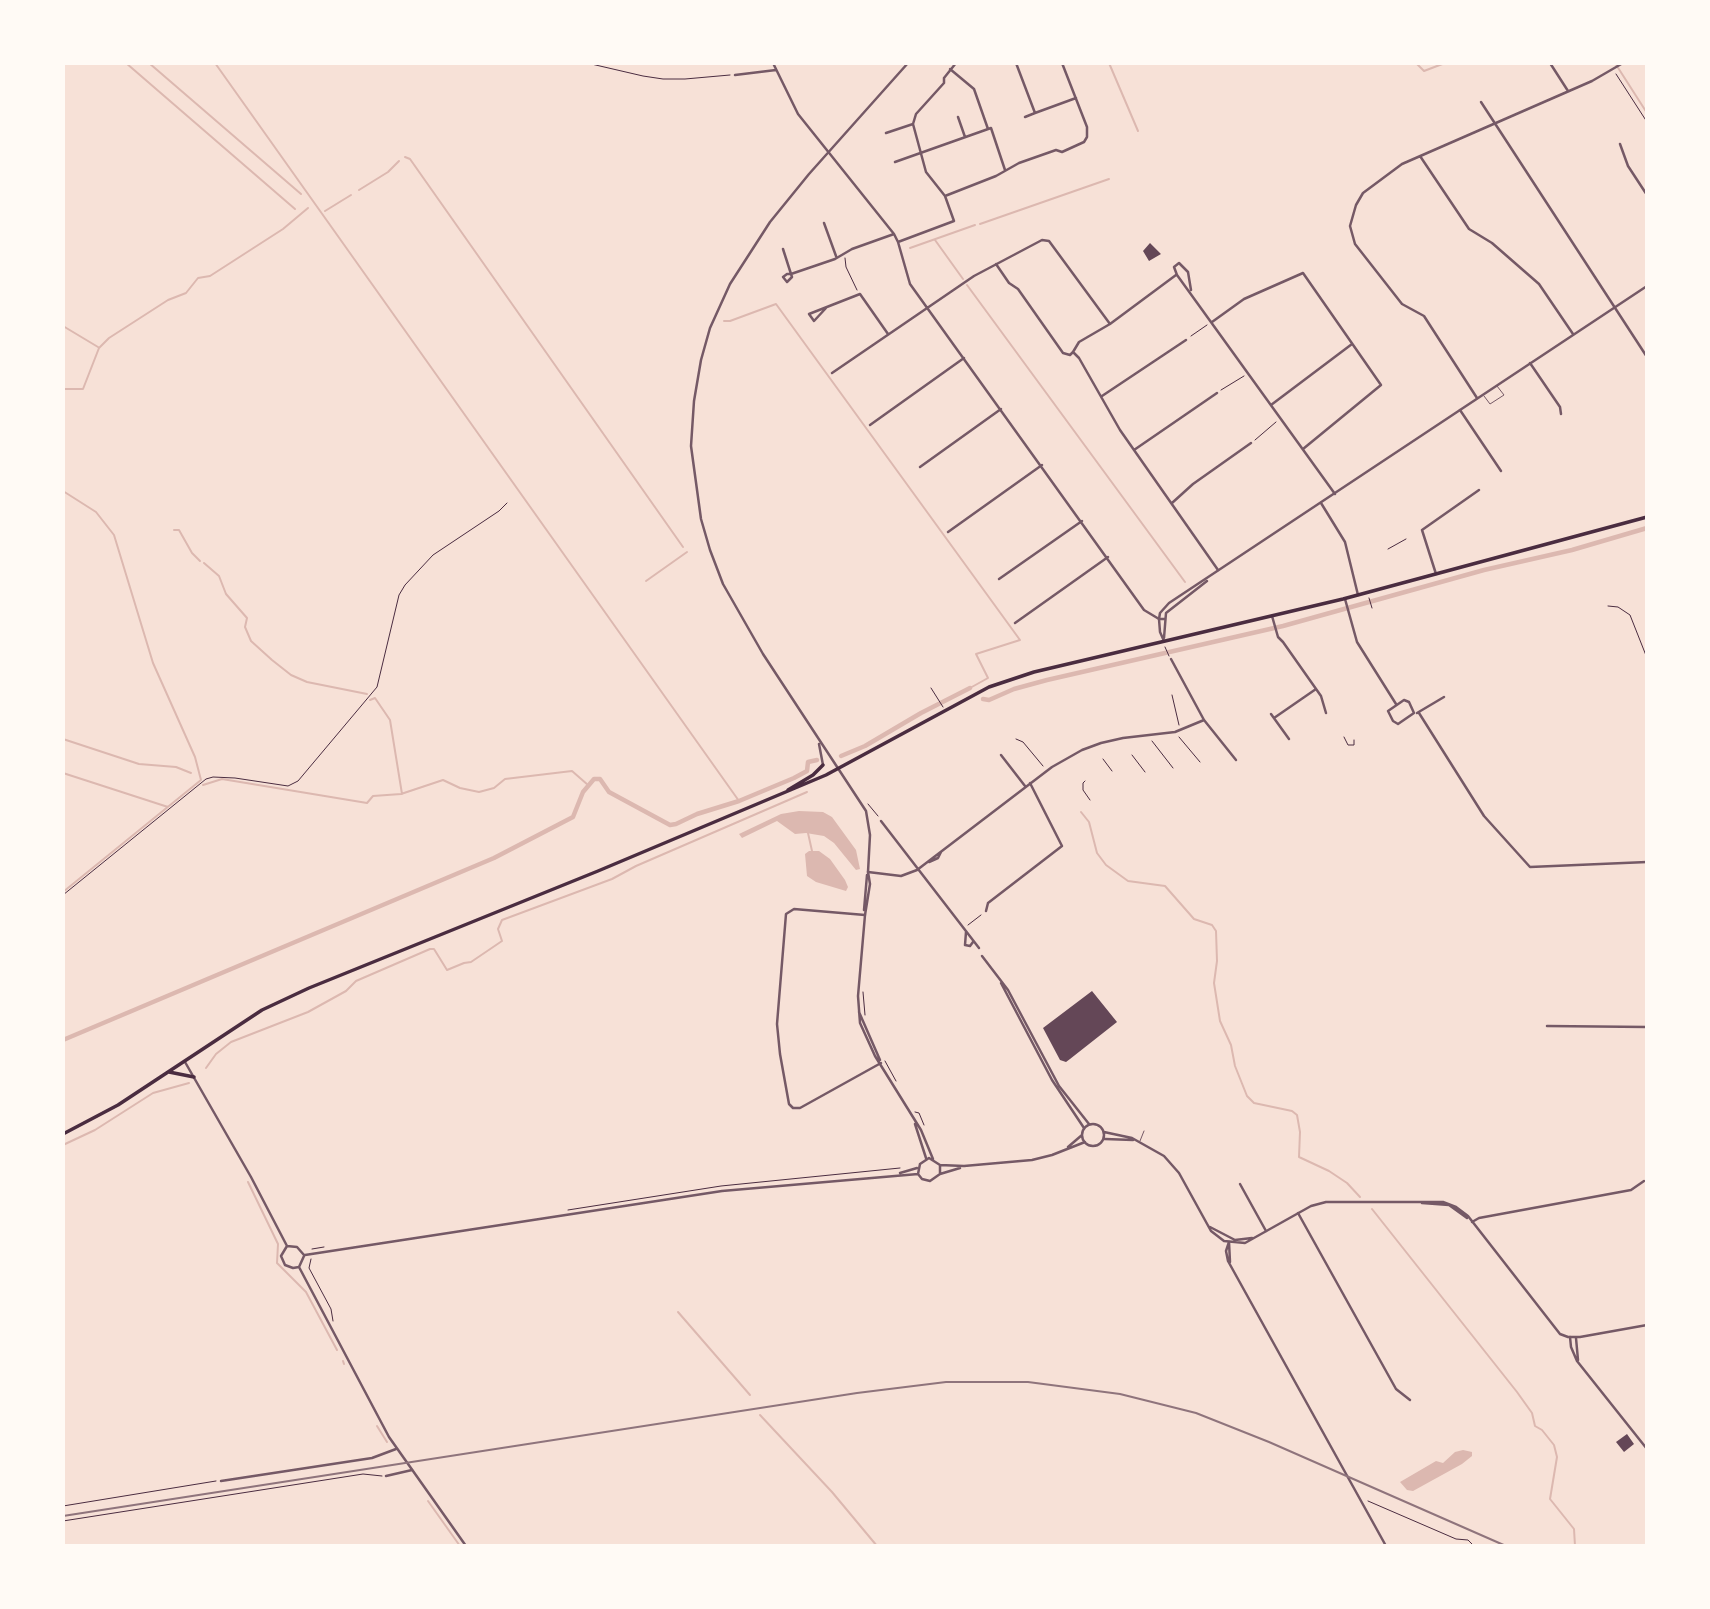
<!DOCTYPE html>
<style>
body{margin:0}
#map{position:relative;width:1710px;height:1609px;overflow:hidden;background:#f7e1d7;font-family:"Exo 2",sans-serif}
canvas{display:block}
.frame{position:absolute;inset:0;border:65px solid #fffaf5;pointer-events:none}
</style>
<div id="map">
<canvas width="1710" height="1609"></canvas>
<div class="frame"></div>
</div>
<script>
const context = document.querySelector('canvas').getContext('2d');
context.lineJoin = 'round';
function fill(path, color) {
  context.fillStyle = color;
  context.fill(path, 'evenodd');
}
function shape(rows) {
  const path = new Path2D();
  for (const r of rows) {
    if (r.length === 3) {
      path.moveTo(r[0] + r[2], r[1]);
      path.arc(r[0], r[1], r[2], 0, 2 * Math.PI);
      continue;
    }
    path.moveTo(r[0], r[1]);
    for (let i = 2; i < r.length; i += 2) path.lineTo(r[i], r[i + 1]);
  }
  return path;
}
function stroke(path, color, width, dash) {
  context.strokeStyle = color;
  context.lineWidth = width;
  context.lineCap = dash ? 'butt' : 'round';
  context.setLineDash(dash || []);
  context.stroke(path);
}
fill(shape([
 [799,811,823,812,832,817,856,850,860,869,856,870,834,843,824,836,806,833,795,834,777,821,742,838,739,834,781,814],
 [809,851,819,851,830,859,845,880,848,887,846,891,816,882,807,876,805,854],
 [1463,1450,1472,1452,1472,1456,1462,1464,1413,1491,1407,1490,1400,1482,1436,1461,1443,1463,1455,1452]
]), '#dcb8b0');
stroke(shape([
 [126,63,295,209],
 [149,63,301,194],
 [215,63,739,801],
 [1109,63,1138,131],
 [1416,63,1424,71,1445,63],
 [1615,63,1647,113],
 [405,157,410,159,683,547],
 [359,190,388,172,399,161],
 [325,211,351,195],
 [980,224,1109,179],
 [935,240,963,279],
 [910,248,975,225],
 [967,285,1185,582],
 [724,321,730,321,776,304,1020,640,976,654,988,678,970,688],
 [63,326,98,347],
 [63,389,83,389,99,348,109,338,168,300,186,293,198,278,210,276,283,229,308,208],
 [63,491,96,512,114,535,153,663,195,757,201,780,63,892],
 [174,530,179,530,192,553,200,561],
 [204,563,219,576,226,594,247,618,245,627,251,641,272,660,291,675,307,682,367,694],
 [646,581,687,552],
 [370,700,375,698,390,720,402,794],
 [63,739,139,764,176,767,191,773],
 [63,773,168,807],
 [203,785,222,779,367,803,373,796,401,794,443,780,460,788,479,792,494,788,505,779,572,771,588,785],
 [1081,812,1089,822,1097,853,1106,865,1128,881,1165,886,1194,919,1212,925,1216,931,1217,961,1214,983,1220,1021,1231,1045,1235,1066,1247,1096,1254,1103,1292,1111,1297,1115,1300,1132,1299,1157,1329,1171,1347,1183,1360,1197],
 [808,833,812,851],
 [206,1068,216,1054,231,1042,308,1012,346,991,356,981,430,949,434,949,447,970,464,963,471,962,502,941,498,929,502,920,612,879,636,866,807,792],
 [63,1145,95,1130,153,1093,189,1083],
 [248,1182,278,1244,277,1263,306,1292,337,1350],
 [1372,1209,1517,1392,1532,1413,1535,1426,1542,1430,1554,1445,1557,1457,1550,1499,1574,1529,1575,1546],
 [678,1312,750,1395],
 [343,1361,344,1364],
 [760,1415,832,1492,877,1546],
 [377,1426,387,1442],
 [428,1501,460,1546]
]), '#dcb8b0', 2);
stroke(shape([
 [983,699,989,700,1014,689,1047,680,1283,626,1484,570,1572,550,1647,528],
 [841,756,865,746,921,713,970,688],
 [63,1040,494,858,573,817,583,792,594,779,600,779,609,792,670,825,676,824,697,814,739,801,794,778,807,771,808,762,817,760]
]), '#dcb8b0', 4.5);
fill(shape([
 [1150,243,1161,254,1149,261,1143,251],
 [1092,991,1117,1022,1070,1059,1066,1062,1060,1060,1043,1028],
 [1627,1434,1634,1444,1624,1452,1616,1442]
]), '#644757');
stroke(shape([
 [587,63,643,76,663,79,685,79,730,75],
 [1616,74,1647,122],
 [845,258,846,267,857,290],
 [1191,336,1207,325],
 [1221,390,1244,376],
 [1255,440,1276,422],
 [1388,549,1406,539],
 [1369,598,1372,608],
 [1608,606,1618,607,1630,615,1647,658],
 [1165,647,1169,656],
 [931,688,943,707],
 [1172,695,1179,725],
 [1179,737,1200,762],
 [1344,737,1348,745,1354,745,1354,740],
 [1016,739,1023,742,1043,766],
 [1152,741,1173,768],
 [1132,755,1145,772],
 [1103,759,1112,771],
 [1085,781,1083,783,1083,790,1090,800],
 [868,804,878,816],
 [63,895,206,779,213,777,235,778,288,786,298,781,377,687,399,595,405,585,433,555,499,511,507,503],
 [968,925,981,915],
 [863,992,865,1015],
 [885,1061,896,1081],
 [915,1112,919,1113,924,1125],
 [568,1210,721,1186,900,1168],
 [312,1249,324,1247],
 [311,1259,309,1268,331,1309,333,1321],
 [1368,1501,1456,1539,1468,1540,1474,1546],
 [63,1506,216,1481],
 [63,1521,363,1474,382,1476]
]), '#4a2c40', 1);
stroke(shape([
 [1484,396,1490,404,1504,395,1497,386],
 [1140,1141,1144,1131]
]), '#755966', 1);
stroke(shape([
 [773,63,798,114,894,234,898,242,910,284,1144,610,1159,619,1165,619],
 [1016,63,1035,113,1076,98],
 [1550,63,1568,91],
 [950,69,974,89,988,129],
 [735,75,776,70],
 [1481,102,1647,357],
 [958,117,965,137],
 [1025,117,1035,113],
 [886,133,913,124],
 [1620,144,1628,166,1647,195],
 [1420,156,1469,229,1492,243,1539,284,1573,334],
 [895,162,991,128,1005,170],
 [945,196,996,176,1019,163,1056,150,1062,152,1084,142,1087,137,1087,127,1062,63],
 [824,223,836,256],
 [898,242,954,221,945,196,926,172,913,124,916,114,944,83,944,78,956,63],
 [783,249,791,274,792,277,787,282,783,277,787,274,791,274,835,259,852,249,894,234],
 [996,264,1009,283,1018,289,1063,353,1070,355,1073,352,1079,358,1120,430,1218,570],
 [1191,290,1188,272,1179,263,1174,267,1177,275,1335,494],
 [826,308,814,321,809,314,860,294,888,334],
 [1212,322,1244,299,1303,273,1381,385,1303,449],
 [1073,352,1079,342,1110,324,1176,275],
 [1530,363,1560,407,1561,414],
 [832,373,974,276,1042,240,1049,241,1110,324],
 [1102,396,1186,340],
 [1477,398,1424,316,1402,304,1355,244,1350,226,1356,205,1363,193,1402,164,1592,81,1623,63],
 [1271,405,1352,344],
 [1460,410,1501,471],
 [870,425,964,358],
 [1134,450,1217,393],
 [920,467,1001,409],
 [1172,503,1193,484,1251,443],
 [1321,503,1345,542,1358,595],
 [948,532,1042,465],
 [1436,574,1422,530,1479,490],
 [999,579,1082,521],
 [1345,599,1357,642,1396,704],
 [1272,616,1278,637,1283,642,1321,696,1326,713],
 [1015,623,1108,557],
 [1171,659,1204,720,1236,760],
 [1404,700,1409,702,1414,713,1398,724,1393,721,1388,711,1404,700],
 [1417,713,1444,697],
 [1419,713,1484,816,1530,867,1647,862],
 [1271,714,1289,739],
 [1274,718,1316,689],
 [1001,755,1025,786],
 [881,821,979,948],
 [929,862,938,858,941,852],
 [868,872,901,876,917,870,1052,767,1082,750,1101,743,1123,738,1175,732,1204,720],
 [986,911,988,903,1062,846,1030,783],
 [865,915,794,909,786,914,777,1024,780,1054,789,1104,793,1108,800,1108,881,1063],
 [966,932,965,945,970,946,973,942],
 [982,956,1008,990,1059,1086,1089,1124],
 [1001,983,1052,1080,1084,1128],
 [1547,1026,1647,1027],
 [1240,1184,1266,1231],
 [1298,1213,1396,1389,1410,1400],
 [1472,1222,1479,1218,1631,1190,1644,1181],
 [1229,1242,1226,1251,1228,1261,1386,1546],
 [1229,1242,1230,1262],
 [1570,1337,1571,1347,1577,1361,1647,1449],
 [1576,1338,1578,1360],
 [386,1476,412,1470],
 [221,1481,372,1458,396,1449]
]), '#755966', 2.5);
stroke(shape([
 [908,63,809,174,770,222,730,284,710,328,701,360,694,401,691,446,701,519,710,550,723,584,763,654,866,811,870,835,868,872,870,884,865,915,858,996,860,1023,875,1056,921,1130,933,1159],
 [1164,638,1166,613,1207,581],
 [1164,641,1160,632,1159,619,1160,613,1169,603,1647,286],
 [819,744,823,765],
 [864,910,867,875],
 [859,1012,880,1060],
 [185,1062,251,1177,287,1246],
 [1093,1135,11],
 [915,1124,926,1158],
 [1104,1132,1132,1138,1164,1156,1179,1173,1211,1231,1224,1241,1245,1243,1311,1206,1326,1202,1443,1202,1456,1207,1468,1216,1560,1334,1568,1337,1580,1337,1647,1325],
 [1105,1139,1133,1140],
 [1068,1147,1082,1135],
 [940,1165,964,1166,1032,1160,1052,1155,1085,1142],
 [900,1173,917,1168],
 [918,1174,922,1179,930,1181,940,1174,960,1168],
 [918,1174,920,1164,929,1158,940,1165,940,1173],
 [1422,1203,1449,1205,1467,1218],
 [1210,1227,1235,1240,1252,1238],
 [287,1246,281,1256,285,1265,293,1268,299,1267,304,1256],
 [287,1246,297,1247,304,1255],
 [305,1255,722,1191,918,1174],
 [299,1267,389,1437,466,1546]
]), '#755966', 2.5);
stroke(shape([
 [788,790,813,775,823,765],
 [169,1072,194,1077],
 [63,1134,118,1105,262,1010,309,988,598,871,826,775,989,687,1034,672,1343,599,1647,517]
]), '#4a2c40', 3.5);
stroke(shape([
 [63,1516,857,1393,946,1382,1028,1382,1120,1394,1196,1413,1269,1442,1506,1546]
]), '#8f747c', 2);
</script>
